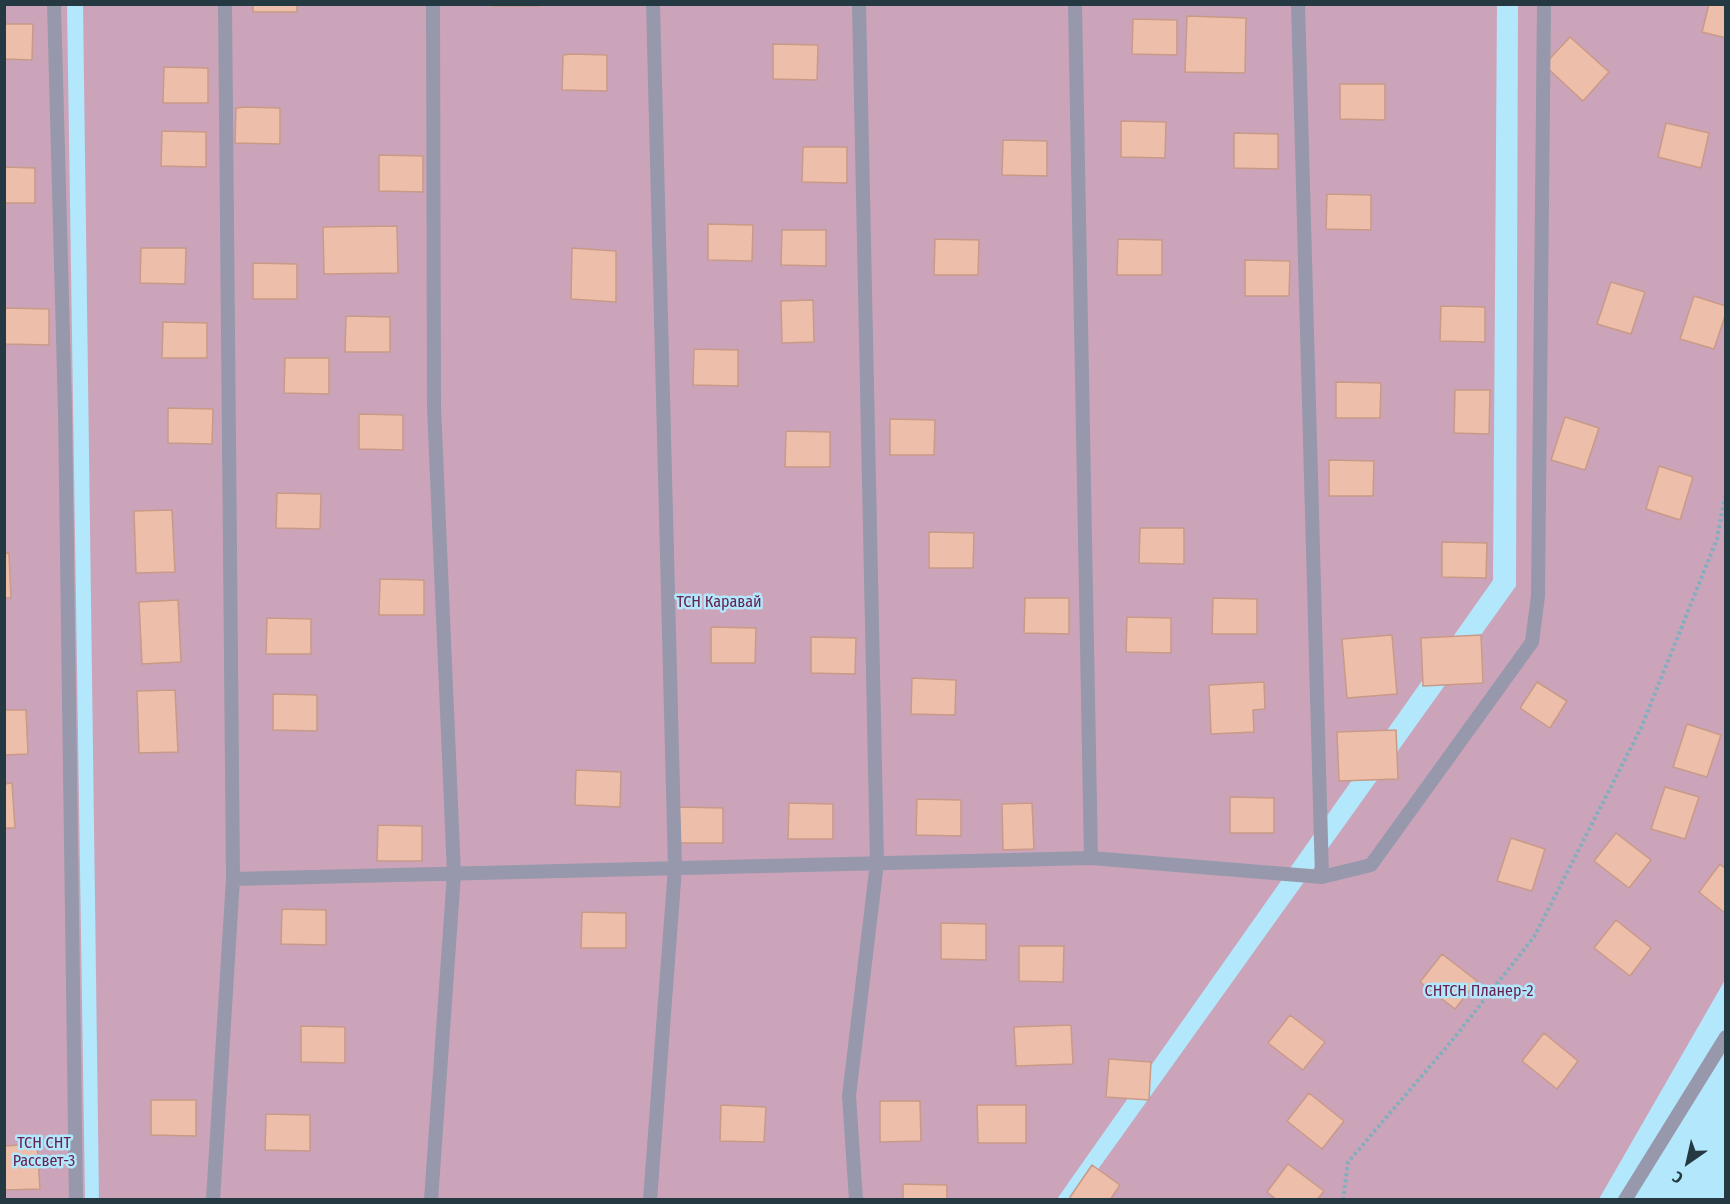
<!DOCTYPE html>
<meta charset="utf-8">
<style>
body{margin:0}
#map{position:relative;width:1730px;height:1204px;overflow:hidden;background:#b2e7fc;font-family:"Fira Sans Condensed",sans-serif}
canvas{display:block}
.frame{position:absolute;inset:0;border:6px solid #243942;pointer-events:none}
.north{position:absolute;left:1658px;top:1132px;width:60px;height:60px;-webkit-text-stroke:4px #b2e7fc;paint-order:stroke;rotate:214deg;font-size:16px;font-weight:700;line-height:24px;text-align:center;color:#243942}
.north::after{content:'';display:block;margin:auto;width:21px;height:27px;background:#243942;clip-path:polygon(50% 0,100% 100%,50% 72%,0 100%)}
</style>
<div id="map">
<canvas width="1730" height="1204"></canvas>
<div class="frame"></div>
<div class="north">С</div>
</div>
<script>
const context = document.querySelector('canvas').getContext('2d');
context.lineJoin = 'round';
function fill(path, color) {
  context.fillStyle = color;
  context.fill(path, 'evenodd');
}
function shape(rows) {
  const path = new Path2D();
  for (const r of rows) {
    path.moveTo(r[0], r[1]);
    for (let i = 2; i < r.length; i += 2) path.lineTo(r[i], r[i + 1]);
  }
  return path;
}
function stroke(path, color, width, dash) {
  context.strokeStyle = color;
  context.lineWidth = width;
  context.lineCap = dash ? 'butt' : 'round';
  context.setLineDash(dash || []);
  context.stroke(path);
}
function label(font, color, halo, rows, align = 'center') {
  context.font = font + ' "Fira Sans Condensed",sans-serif';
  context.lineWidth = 5;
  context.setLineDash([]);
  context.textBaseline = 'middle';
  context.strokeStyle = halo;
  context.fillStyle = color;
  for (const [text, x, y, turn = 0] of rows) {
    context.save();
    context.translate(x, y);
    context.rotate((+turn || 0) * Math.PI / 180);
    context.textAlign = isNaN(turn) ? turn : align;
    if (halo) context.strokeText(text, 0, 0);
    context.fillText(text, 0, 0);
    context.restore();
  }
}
fill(shape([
 [5,5,67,5,85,1199,5,1200],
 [83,5,1497,5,1493,580,1057,1199,99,1199],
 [1518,5,1725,5,1725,980,1599,1199,1076,1200,1516,586]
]), '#cba4ba');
const building = shape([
 [253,4,297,4,297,12,253,12,253,4],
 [492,4,540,4,540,6,492,6,492,4],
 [1709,4,1726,4,1726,38,1702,32,1709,4],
 [1187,16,1246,18,1245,73,1185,72,1187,16],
 [1133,19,1177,20,1177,55,1132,54,1133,19],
 [4,24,33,24,32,60,4,59,4,24],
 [1570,37,1609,72,1583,101,1544,65,1570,37],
 [773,44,818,45,817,80,773,79,773,44],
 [573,54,607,55,607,91,562,90,563,55,573,54],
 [164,67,208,68,208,103,163,103,164,67],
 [1340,84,1385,84,1385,120,1340,119,1340,84],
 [246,107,280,108,280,144,235,143,236,108,246,107],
 [1121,121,1166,122,1165,158,1121,157,1121,121],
 [1666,123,1709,133,1701,168,1658,157,1666,123],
 [162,131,206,132,206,167,161,166,162,131],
 [1234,133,1278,134,1278,169,1234,168,1234,133],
 [1003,140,1047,141,1047,176,1002,175,1003,140],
 [803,147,847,147,847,183,802,182,803,147],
 [379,155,423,156,423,192,379,191,379,155],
 [4,167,35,168,35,203,4,203,4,167],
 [1327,194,1371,195,1371,230,1326,229,1327,194],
 [708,224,753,225,752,261,708,260,708,224],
 [397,226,398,273,324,274,323,227,397,226],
 [782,230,826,230,826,266,781,265,782,230],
 [935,239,979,240,978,275,934,275,935,239],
 [1118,239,1162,240,1162,275,1117,275,1118,239],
 [141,248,186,248,185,284,140,283,141,248],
 [572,248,616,251,616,302,571,299,572,248],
 [1245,260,1290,261,1289,296,1245,296,1245,260],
 [253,263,297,264,297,299,253,299,253,263],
 [1611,282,1645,292,1631,334,1597,324,1611,282],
 [1694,296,1726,306,1726,313,1714,349,1680,339,1694,296],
 [813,300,814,342,782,343,781,301,813,300],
 [1441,306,1485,307,1485,342,1440,341,1441,306],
 [5,308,49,309,49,345,5,344,5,308],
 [346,316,390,317,390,352,345,352,346,316],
 [163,322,207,323,207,358,162,358,163,322],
 [694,349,738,350,738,386,693,385,694,349],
 [285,358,329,358,329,394,284,393,285,358],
 [1336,382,1381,383,1380,418,1336,418,1336,382],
 [1455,390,1490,390,1489,434,1454,433,1455,390],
 [168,408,213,409,212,444,168,443,168,408],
 [359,414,403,415,403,450,359,449,359,414],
 [1565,417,1599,428,1585,470,1551,460,1565,417],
 [890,419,935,420,934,455,890,455,890,419],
 [786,431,830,432,830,467,785,467,786,431],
 [1329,460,1374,461,1373,496,1329,496,1329,460],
 [1659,466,1693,477,1680,520,1646,509,1659,466],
 [277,493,321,494,320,529,276,528,277,493],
 [172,510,175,572,136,573,134,511,172,510],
 [1140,528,1184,528,1184,564,1139,563,1140,528],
 [929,532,974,533,973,568,929,568,929,532],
 [1442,542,1487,543,1486,578,1442,577,1442,542],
 [9,553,11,598,4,598,4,554,9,553],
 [380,579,424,580,424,615,379,615,380,579],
 [1025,598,1069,598,1069,634,1024,633,1025,598],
 [1213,598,1257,599,1257,634,1212,634,1213,598],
 [178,600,181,662,142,664,139,602,178,600],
 [1127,617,1171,618,1171,653,1126,652,1127,617],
 [267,618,311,619,311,654,266,654,267,618],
 [711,627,756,628,755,663,711,663,711,627],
 [1392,635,1397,694,1347,698,1342,639,1392,635],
 [1481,635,1483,683,1423,686,1421,638,1481,635],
 [811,637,856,638,855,674,811,673,811,637],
 [912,678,956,680,955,715,911,714,912,678],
 [1264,682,1265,709,1253,710,1254,732,1211,734,1209,685,1264,682],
 [1537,682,1567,701,1550,728,1520,708,1537,682],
 [175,690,178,752,139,753,137,691,175,690],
 [273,694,317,695,317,731,273,730,273,694],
 [4,710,26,710,28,754,4,755,4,710],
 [1687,724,1721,735,1707,777,1673,767,1687,724],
 [1396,730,1398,779,1339,781,1337,732,1396,730],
 [576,770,621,772,620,807,575,805,576,770],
 [12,783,15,828,4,828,4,784,12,783],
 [1665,787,1699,797,1685,839,1651,829,1665,787],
 [1230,797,1274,798,1274,833,1230,833,1230,797],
 [917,799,961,800,961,836,916,835,917,799],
 [789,803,833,804,833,839,788,839,789,803],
 [1032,803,1034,849,1003,850,1002,804,1032,803],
 [679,807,723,808,723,843,678,843,679,807],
 [378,825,422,826,422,861,377,861,378,825],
 [1616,833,1651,860,1629,888,1594,861,1616,833],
 [1511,838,1545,849,1532,891,1497,881,1511,838],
 [1720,864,1726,869,1726,914,1699,892,1720,864],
 [282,909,326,910,326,945,281,944,282,909],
 [582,912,626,913,626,948,581,948,582,912],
 [1616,920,1651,948,1630,976,1594,948,1616,920],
 [941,923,986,924,986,960,941,959,941,923],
 [1019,946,1064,946,1063,982,1019,981,1019,946],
 [1442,954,1477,981,1455,1009,1420,982,1442,954],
 [1290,1015,1325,1042,1303,1070,1268,1043,1290,1015],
 [1071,1025,1073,1064,1016,1066,1014,1027,1071,1025],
 [301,1026,345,1027,345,1063,301,1062,301,1026],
 [1544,1033,1578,1061,1557,1089,1522,1061,1544,1033],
 [1109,1059,1151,1062,1149,1100,1106,1097,1109,1059],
 [1309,1093,1344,1121,1322,1149,1287,1121,1309,1093],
 [151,1100,196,1100,196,1136,151,1135,151,1100],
 [880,1101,920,1101,921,1141,880,1142,880,1101],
 [721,1105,766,1107,764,1142,720,1141,721,1105],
 [977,1105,1026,1105,1026,1143,978,1143,977,1105],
 [266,1114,310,1115,310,1151,265,1150,266,1114],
 [37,1144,40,1189,5,1190,4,1146,37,1144],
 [1288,1164,1324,1191,1317,1200,1277,1200,1267,1192,1288,1164],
 [1092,1165,1120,1185,1110,1200,1072,1200,1070,1197,1092,1165],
 [903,1184,947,1185,947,1200,903,1200,903,1184]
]);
fill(building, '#edbeaa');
stroke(building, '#c89a87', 1.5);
stroke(shape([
 [1343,1200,1348,1162,1450,1043,1534,937,1641,728,1717,539,1726,492]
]), '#83aebf', 4, [3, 3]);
stroke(shape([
 [54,4,65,411,76,1200],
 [225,4,233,879,1091,858,1322,877,1371,865,1532,642,1538,596,1544,4],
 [1075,4,1091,858],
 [1298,4,1322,877],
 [213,1200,233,879],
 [431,1200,454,874,434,407,433,4],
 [650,1200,675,868,653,4],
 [856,1200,849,1096,877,863,859,4],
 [1625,1200,1726,1037]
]), '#9798ab', 14);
label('16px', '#672350', '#b2e7fc', [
 ["ТСН Каравай",719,603],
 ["СНТСН Планер-2",1479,992],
 ["ТСН СНТ",44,1144],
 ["Рассвет-3",44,1162]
]);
</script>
